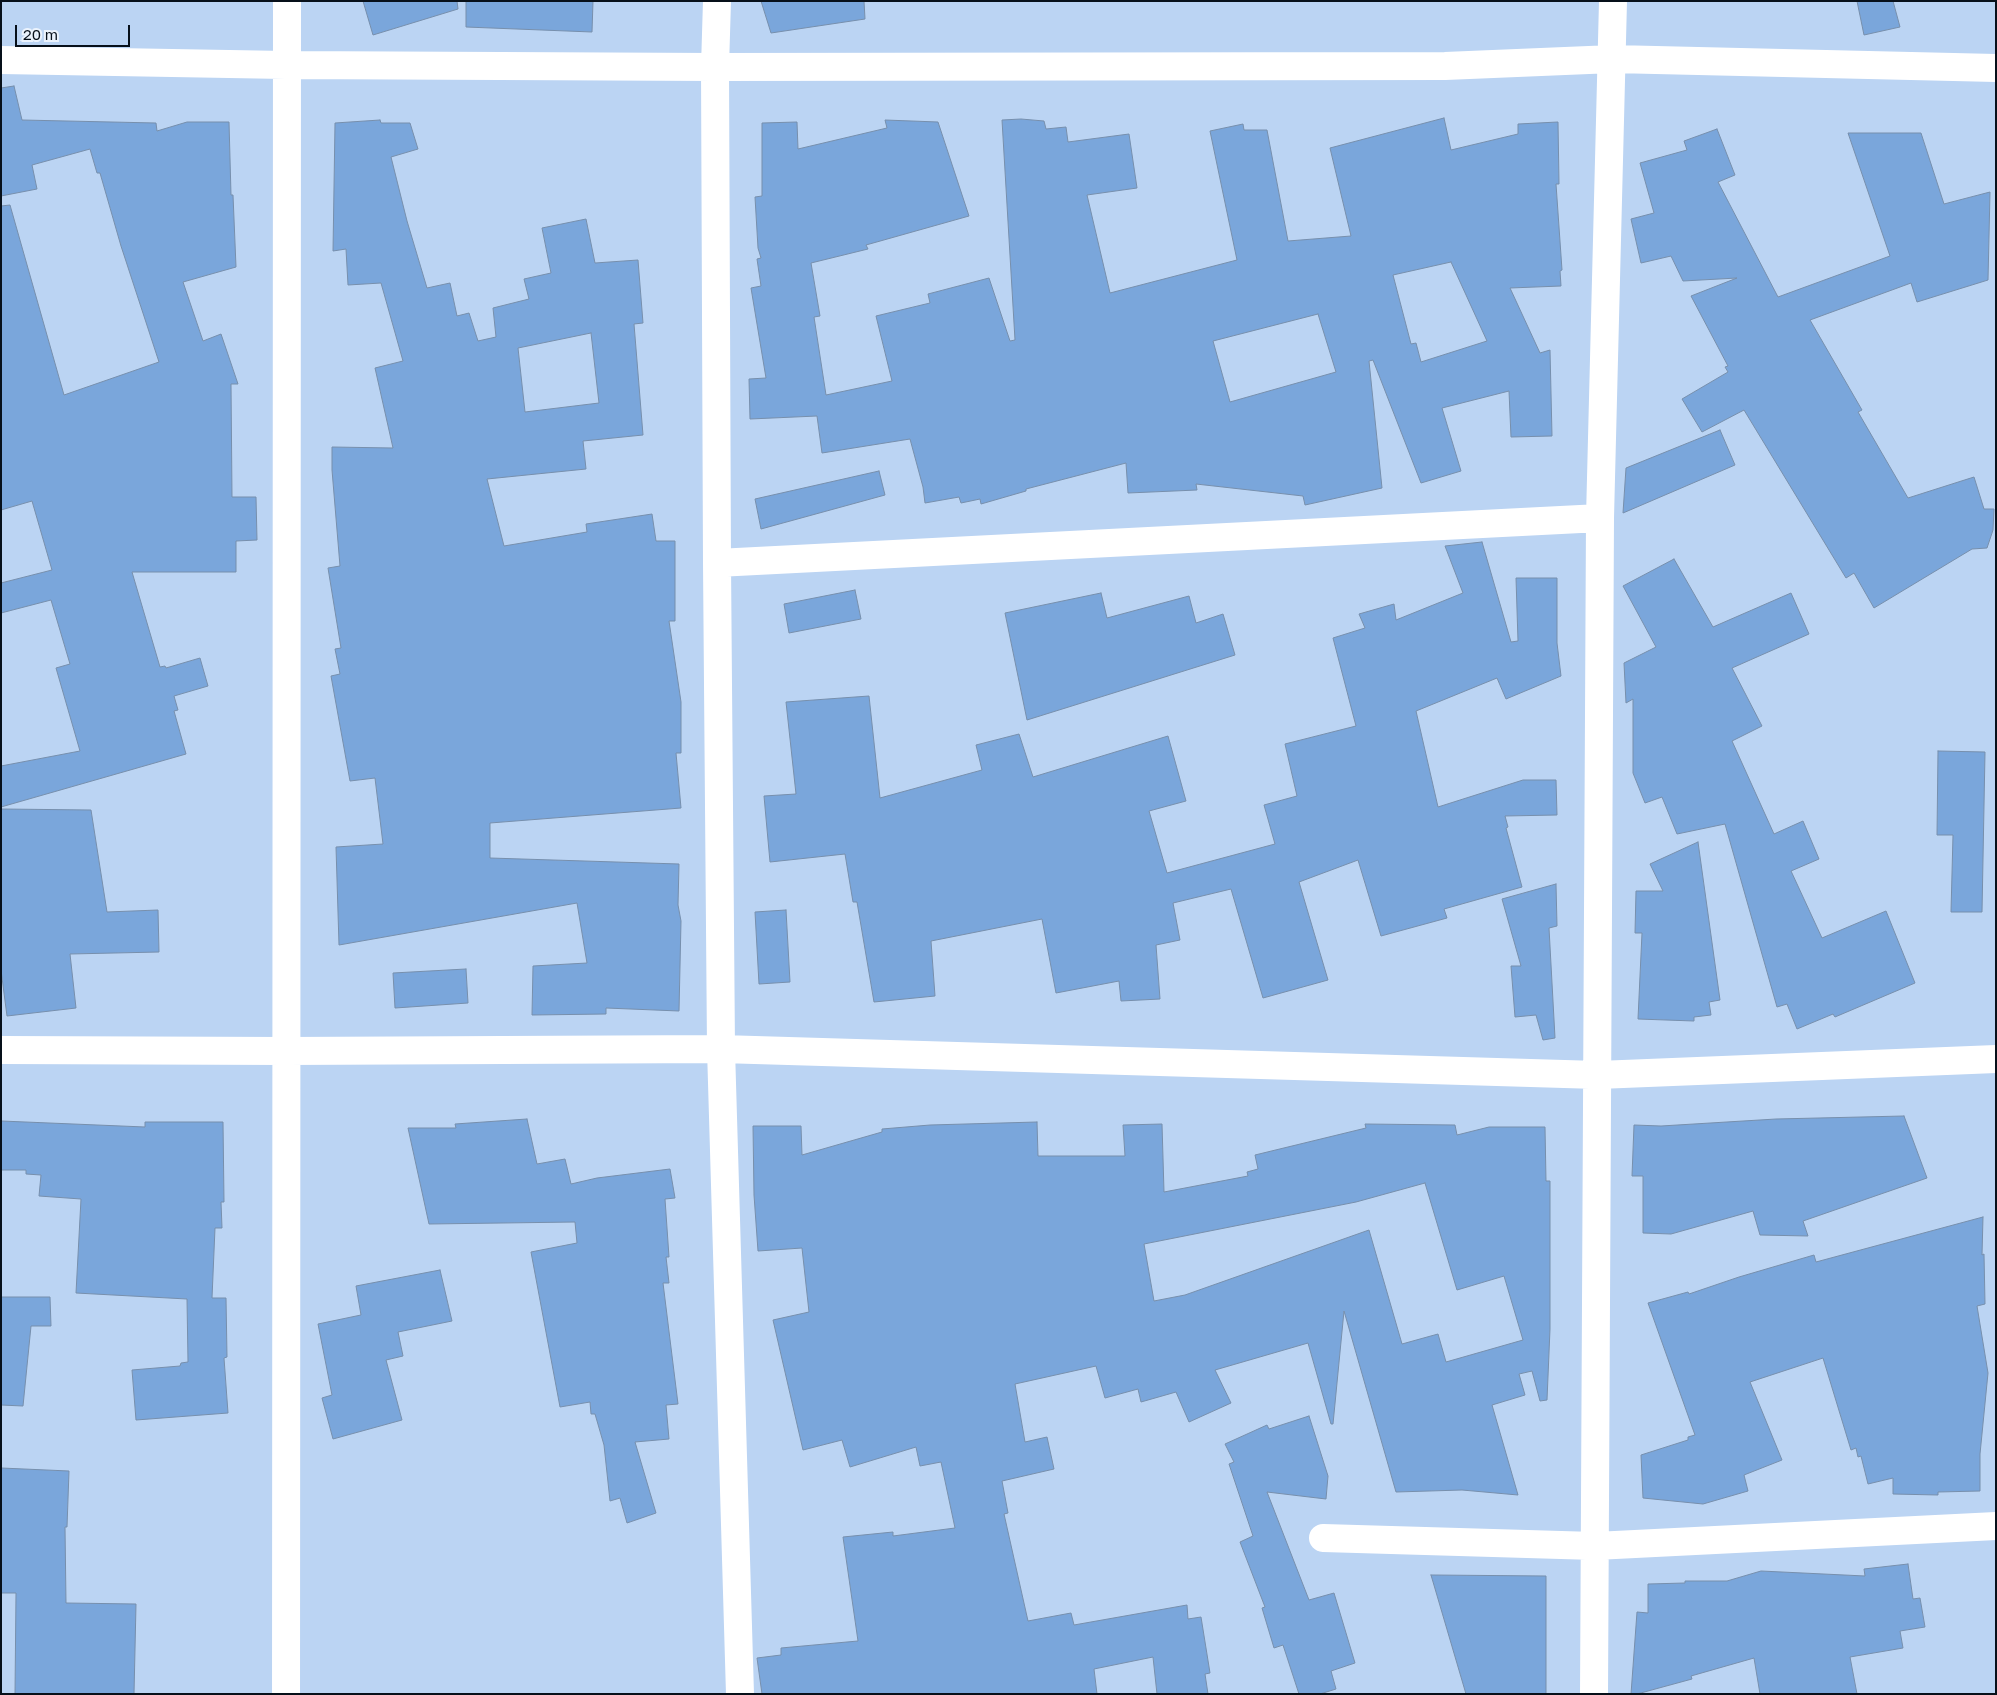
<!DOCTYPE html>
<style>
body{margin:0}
#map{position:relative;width:1997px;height:1695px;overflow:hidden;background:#bbd4f3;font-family:"Golos Text",sans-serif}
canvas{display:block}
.frame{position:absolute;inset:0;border:2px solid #07101a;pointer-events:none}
.scale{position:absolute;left:15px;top:25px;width:115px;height:22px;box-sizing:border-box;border:2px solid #07101a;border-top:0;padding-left:6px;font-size:15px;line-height:18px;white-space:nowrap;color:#07101a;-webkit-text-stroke:4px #ebf3fd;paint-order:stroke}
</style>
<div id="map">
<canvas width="1997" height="1695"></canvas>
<div class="frame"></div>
<div class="scale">20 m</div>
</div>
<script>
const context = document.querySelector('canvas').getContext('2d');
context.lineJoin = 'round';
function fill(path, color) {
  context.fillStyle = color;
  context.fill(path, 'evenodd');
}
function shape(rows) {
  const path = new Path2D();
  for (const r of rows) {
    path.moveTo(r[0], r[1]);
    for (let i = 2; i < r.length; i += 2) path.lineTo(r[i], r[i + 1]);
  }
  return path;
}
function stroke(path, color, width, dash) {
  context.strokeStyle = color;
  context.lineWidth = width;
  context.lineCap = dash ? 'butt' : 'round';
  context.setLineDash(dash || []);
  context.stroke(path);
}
const building = shape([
 [363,1,457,1,458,9,373,35,363,1],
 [466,1,593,1,592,32,466,27,466,1],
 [761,1,864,1,865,19,771,33,761,1],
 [1857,1,1893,1,1900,27,1864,35,1857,1],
 [14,86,22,120,156,123,157,131,187,122,229,122,231,195,233,195,236,267,183,282,203,341,221,334,238,384,231,384,232,497,256,497,257,540,236,541,236,572,132,572,160,667,165,666,166,668,200,658,208,686,174,696,178,710,174,711,186,754,1,807,1,766,80,751,56,668,70,664,51,600,1,613,1,583,52,570,32,501,1,510,1,206,10,205,64,395,159,362,121,246,100,173,97,173,90,149,32,165,37,189,1,196,1,88,14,86],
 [1444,118,1451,150,1518,134,1518,124,1558,122,1559,184,1556,184,1562,270,1560,271,1561,286,1510,288,1540,353,1550,350,1552,436,1511,437,1509,391,1442,408,1461,471,1421,483,1373,360,1369,361,1382,488,1305,505,1303,496,1196,484,1197,490,1128,493,1126,463,1026,489,1026,491,981,504,980,499,961,503,959,497,925,503,923,487,910,439,822,453,817,416,750,419,749,379,766,378,751,288,761,286,757,259,761,258,758,248,755,197,762,196,762,123,797,122,798,149,887,128,885,120,938,122,969,216,866,245,868,249,811,263,820,316,814,317,826,395,892,381,876,316,930,303,928,294,989,278,1010,341,1015,340,1002,120,1021,119,1044,121,1046,129,1066,127,1068,142,1129,134,1137,188,1087,195,1110,293,1237,260,1210,131,1243,124,1244,130,1267,130,1288,241,1351,236,1330,148,1444,118],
 [1451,262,1487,341,1421,362,1416,343,1411,344,1393,275,1451,262],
 [1318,314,1336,372,1230,402,1213,341,1318,314],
 [380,120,381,123,410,123,418,149,391,157,407,221,427,288,450,283,457,316,469,313,478,341,496,337,493,308,529,299,524,279,551,273,542,228,586,219,595,263,638,260,643,323,634,324,643,435,583,441,586,469,487,479,504,546,587,532,586,524,652,514,656,541,675,541,675,621,669,621,681,702,681,753,676,753,681,808,490,823,490,858,679,864,678,905,681,921,679,1011,606,1008,606,1014,532,1015,533,966,587,963,577,903,339,945,336,847,383,844,375,778,350,781,331,676,340,674,335,649,341,648,328,568,340,566,332,470,332,447,393,448,375,368,403,361,381,283,348,285,346,249,333,251,335,123,380,120],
 [591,333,599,403,525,412,518,348,591,333],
 [1717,129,1735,175,1718,182,1778,297,1890,256,1848,133,1921,133,1944,204,1990,192,1988,280,1917,302,1911,283,1810,320,1862,410,1858,412,1908,498,1974,477,1984,509,1994,509,1993,530,1987,548,1972,549,1874,608,1854,573,1846,578,1744,410,1702,432,1682,399,1728,372,1725,367,1728,366,1691,296,1737,278,1683,281,1671,256,1641,263,1631,219,1654,213,1640,163,1687,150,1684,141,1717,129],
 [1720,430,1735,465,1623,513,1626,468,1720,430],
 [879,471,885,495,761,529,755,499,879,471],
 [1482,542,1511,642,1518,641,1516,578,1557,578,1557,643,1561,676,1506,699,1497,678,1416,711,1438,807,1523,780,1556,780,1557,815,1505,816,1508,827,1506,828,1522,887,1444,909,1447,918,1381,936,1358,860,1299,882,1328,980,1263,998,1231,889,1173,903,1180,940,1156,945,1160,999,1121,1001,1119,981,1056,993,1042,919,931,941,935,996,874,1002,857,902,853,902,845,854,770,862,764,796,796,794,786,702,869,696,880,798,982,770,976,745,1019,734,1033,777,1168,736,1186,801,1149,811,1167,873,1275,844,1264,805,1297,796,1285,744,1356,726,1333,638,1365,628,1359,614,1394,604,1396,620,1463,593,1445,546,1482,542],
 [1674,559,1713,627,1791,593,1809,634,1732,668,1762,726,1732,741,1774,834,1803,821,1819,859,1791,871,1822,938,1886,911,1915,983,1835,1017,1833,1014,1797,1029,1787,1004,1777,1007,1725,824,1677,834,1662,797,1645,803,1633,773,1633,699,1626,703,1624,663,1656,647,1623,586,1674,559],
 [855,590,861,619,789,633,784,604,855,590],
 [1101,593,1107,618,1189,596,1196,623,1223,614,1235,655,1027,720,1005,613,1101,593],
 [1938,751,1985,752,1982,912,1951,912,1953,835,1937,835,1938,751],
 [1,809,91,810,107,912,158,910,159,952,70,954,76,1008,7,1016,1,970,1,809],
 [1698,842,1720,1000,1709,1002,1711,1015,1694,1017,1694,1021,1638,1019,1642,933,1635,933,1636,891,1663,891,1650,864,1698,842],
 [1556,884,1557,926,1549,928,1555,1038,1543,1040,1536,1015,1515,1017,1511,966,1521,966,1502,899,1556,884],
 [786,910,790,982,759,984,755,912,786,910],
 [466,969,468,1003,395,1008,393,973,466,969],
 [1904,1116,1927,1178,1803,1221,1808,1236,1760,1235,1753,1211,1671,1234,1643,1233,1643,1176,1632,1176,1634,1125,1661,1126,1776,1119,1904,1116],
 [527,1119,537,1164,565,1159,571,1184,597,1178,670,1169,675,1198,665,1199,669,1257,666,1257,669,1283,663,1283,678,1404,666,1405,669,1439,635,1442,656,1513,627,1523,620,1498,610,1501,604,1445,595,1414,591,1414,590,1402,560,1407,531,1252,577,1243,575,1222,429,1224,408,1128,456,1128,455,1124,527,1119],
 [1,1121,145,1127,145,1122,223,1122,224,1202,221,1202,222,1228,215,1228,212,1298,226,1298,227,1357,224,1358,228,1413,136,1420,132,1370,180,1366,181,1363,188,1362,187,1299,76,1293,81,1199,39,1196,41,1175,26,1174,26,1170,1,1170,1,1121],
 [1037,1122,1038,1156,1125,1156,1123,1125,1162,1124,1164,1192,1248,1176,1247,1172,1258,1169,1255,1155,1366,1128,1365,1124,1455,1125,1457,1135,1489,1127,1545,1127,1546,1181,1550,1181,1550,1329,1547,1400,1540,1401,1532,1371,1519,1374,1525,1395,1492,1405,1518,1495,1462,1490,1396,1492,1344,1311,1333,1424,1331,1424,1308,1343,1215,1370,1231,1403,1189,1422,1176,1392,1141,1402,1138,1389,1105,1398,1096,1366,1015,1384,1025,1442,1047,1437,1054,1469,1002,1481,1008,1513,1004,1514,1028,1621,1071,1613,1074,1625,1187,1605,1188,1619,1201,1617,1210,1673,1205,1674,1208,1694,1157,1694,1153,1657,1094,1669,1097,1694,762,1694,757,1658,781,1655,781,1648,858,1641,843,1537,893,1532,893,1536,955,1528,941,1462,920,1466,916,1447,850,1467,842,1440,803,1450,773,1320,809,1312,802,1248,758,1251,754,1195,753,1126,801,1126,802,1155,882,1132,882,1129,930,1125,1037,1122],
 [1425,1183,1457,1290,1504,1276,1523,1340,1446,1362,1438,1334,1402,1344,1369,1230,1185,1295,1154,1301,1144,1244,1356,1202,1425,1183],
 [1983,1217,1982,1255,1984,1254,1985,1304,1977,1306,1988,1373,1980,1454,1980,1491,1938,1492,1938,1495,1893,1494,1893,1478,1868,1484,1861,1456,1858,1457,1856,1448,1851,1450,1823,1358,1750,1382,1782,1460,1744,1475,1748,1491,1703,1504,1643,1498,1641,1455,1688,1440,1688,1437,1695,1435,1648,1303,1688,1292,1689,1294,1739,1277,1814,1255,1816,1262,1983,1217],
 [440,1270,452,1321,398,1332,403,1356,386,1360,402,1420,333,1439,322,1398,332,1395,318,1324,361,1315,356,1286,440,1270],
 [1,1297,50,1297,51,1326,31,1326,23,1406,1,1405,1,1297],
 [1309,1416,1328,1476,1326,1499,1267,1492,1309,1600,1334,1593,1355,1663,1331,1671,1336,1689,1320,1694,1299,1694,1283,1645,1274,1648,1262,1608,1265,1607,1240,1542,1253,1536,1229,1464,1234,1462,1225,1444,1267,1425,1269,1429,1309,1416],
 [1,1468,69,1471,67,1527,65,1527,66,1603,136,1604,134,1694,15,1694,16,1593,1,1593,1,1468],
 [1908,1564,1913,1599,1920,1598,1925,1627,1900,1631,1903,1648,1850,1657,1857,1694,1760,1694,1754,1658,1691,1676,1692,1679,1637,1694,1631,1694,1637,1612,1648,1613,1648,1584,1685,1583,1685,1581,1727,1581,1761,1571,1865,1576,1864,1569,1908,1564],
 [1431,1575,1546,1576,1546,1694,1466,1694,1431,1575]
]);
fill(building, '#7aa6db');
stroke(building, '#778fac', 1);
stroke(shape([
 [717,1,715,67,717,563,721,1049,740,1694],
 [1,60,286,65,715,67,1445,66,1613,59,1996,68],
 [717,563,1600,518],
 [1,1050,286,1051,721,1049,1598,1075,1996,1059],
 [1323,1538,1595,1546,1996,1526],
 [286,1694,287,1],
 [1594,1694,1600,518,1613,1]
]), '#fff', 28);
</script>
